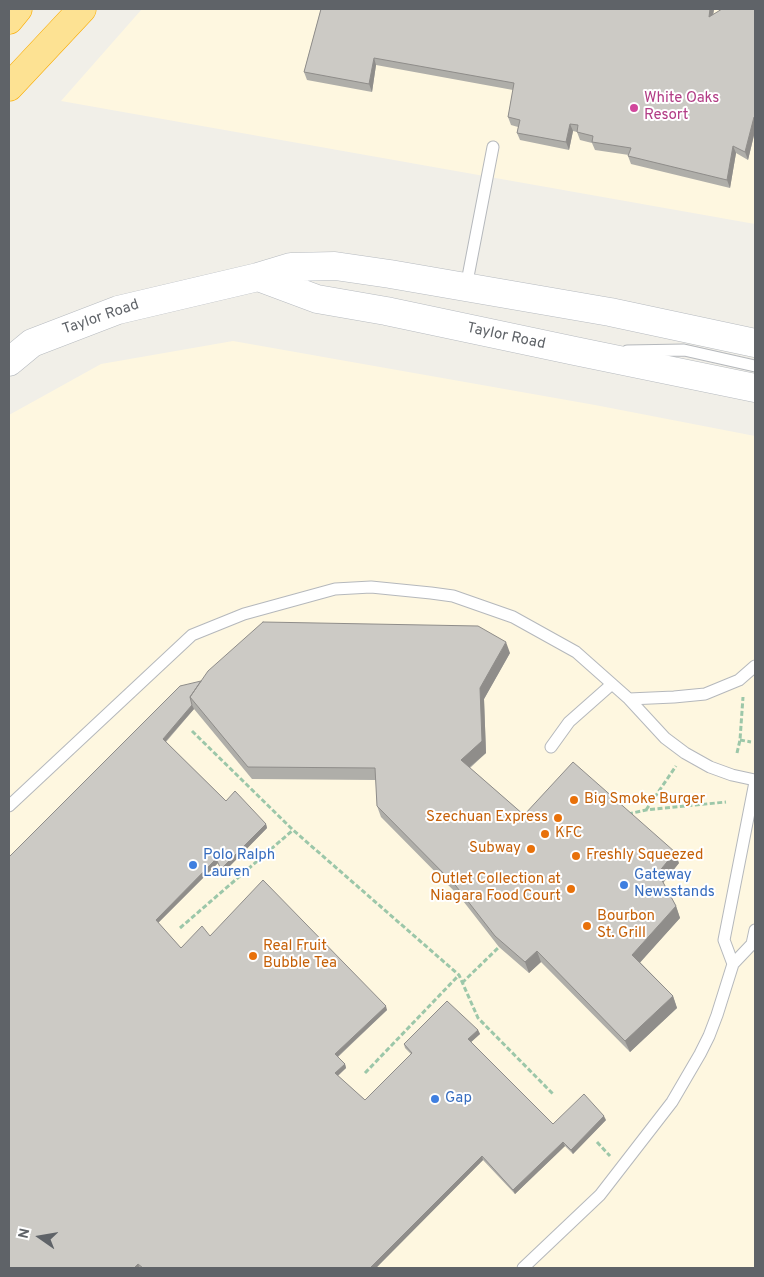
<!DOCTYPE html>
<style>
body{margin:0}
#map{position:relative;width:764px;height:1277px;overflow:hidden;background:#f1efe8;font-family:Overpass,sans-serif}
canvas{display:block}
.frame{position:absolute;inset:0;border:10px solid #5f6368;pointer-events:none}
.north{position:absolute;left:15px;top:1212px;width:50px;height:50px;-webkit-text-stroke:4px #fff;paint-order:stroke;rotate:283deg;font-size:14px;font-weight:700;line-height:20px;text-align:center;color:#5f6368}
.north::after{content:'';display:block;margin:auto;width:18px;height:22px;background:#5f6368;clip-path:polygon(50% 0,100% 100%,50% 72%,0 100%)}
</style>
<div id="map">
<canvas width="764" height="1277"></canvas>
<div class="frame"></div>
<div class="north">N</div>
</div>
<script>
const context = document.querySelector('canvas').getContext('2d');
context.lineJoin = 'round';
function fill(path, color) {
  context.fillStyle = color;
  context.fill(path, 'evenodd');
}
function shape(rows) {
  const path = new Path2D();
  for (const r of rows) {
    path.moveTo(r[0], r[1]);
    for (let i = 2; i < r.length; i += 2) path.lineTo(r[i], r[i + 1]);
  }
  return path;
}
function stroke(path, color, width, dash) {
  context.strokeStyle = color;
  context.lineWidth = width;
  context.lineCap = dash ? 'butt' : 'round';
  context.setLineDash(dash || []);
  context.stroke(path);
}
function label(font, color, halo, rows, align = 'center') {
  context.font = font + ' Overpass,sans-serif';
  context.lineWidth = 4;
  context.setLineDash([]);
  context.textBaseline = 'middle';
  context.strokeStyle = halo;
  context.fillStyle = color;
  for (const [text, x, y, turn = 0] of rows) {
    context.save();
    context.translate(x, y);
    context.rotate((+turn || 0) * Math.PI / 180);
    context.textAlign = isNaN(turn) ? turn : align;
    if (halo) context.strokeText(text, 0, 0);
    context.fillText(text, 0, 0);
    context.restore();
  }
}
fill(shape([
 [142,9,755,9,755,224,61,101],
 [233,341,595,405,755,436,755,1268,9,1268,9,415,101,364]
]), '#fef7e0');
const service = shape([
 [466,287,493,147],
 [627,351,684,350,755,366],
 [629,699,674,697,705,694,739,680,755,666],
 [551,747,569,722,612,684],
 [9,806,192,635,244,614,335,589,371,587,431,593,453,596,513,617,576,652,629,699,665,738,685,753,710,767,732,775,755,780],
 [733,964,724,940,755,782],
 [523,1268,600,1195,672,1102,700,1054,709,1036,717,1015,733,964,752,944,755,930]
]);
const secondary = shape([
 [258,277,317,299,386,311,575,351,755,388],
 [9,362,32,343,118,310,258,277,291,267,335,266,390,274,610,312,755,343]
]);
const motorway = shape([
 [9,20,18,9],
 [9,87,82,9]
]);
stroke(service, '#b5b8bc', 13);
stroke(secondary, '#b6babf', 29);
stroke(motorway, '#f9ab00', 29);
stroke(shape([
 [192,731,293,830,459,975,478,1018,553,1094],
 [740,740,751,742],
 [737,753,740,740,743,697],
 [646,810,676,766],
 [628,814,646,810,726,802],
 [180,928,293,830],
 [462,983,500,946],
 [365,1073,459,975],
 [597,1142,610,1156]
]), '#9cc7a9', 3, [5, 2.5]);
stroke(service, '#fff', 11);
stroke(secondary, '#fff', 28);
stroke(motorway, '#fde293', 28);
fill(shape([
 [321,9,714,9,713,14,755,9,755,131,748,160,736,153,730,188,631,164,628,156,629,155,595,150,592,143,580,140,577,132,573,131,569,150,520,140,517,133,518,127,511,125,508,117,513,90,376,65,372,92,307,80,304,72],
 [510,653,484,699,486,753,470,768,524,815,679,863,663,883,676,906,680,918,640,962,673,996,677,1008,630,1052,541,962,529,973,499,947,460,897,381,817,377,806,376,780,252,779,194,709,166,742,226,801,266,824,267,828,223,873,218,863,158,923,181,948,210,936,387,1010,338,1057,345,1064,346,1068,338,1076,365,1100,411,1054,405,1048,404,1044,478,1030,480,1034,471,1042,553,1124,606,1120,573,1154,565,1146,515,1194,483,1160,376,1268,9,1268,180,686]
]), '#afaea9');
fill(shape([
 [710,9,714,9,712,25,709,17],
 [374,58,376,65,372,92,369,84],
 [754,117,755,122,755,131,748,160,745,152],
 [570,124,573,131,569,150,566,142],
 [733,146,736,153,730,188,727,180],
 [506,642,510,653,484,699,486,753,465,771,461,760,480,688],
 [192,705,194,709,164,743,163,739],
 [266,824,267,828,223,873,221,869],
 [675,852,679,863,662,884,658,873],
 [216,859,218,863,157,924,156,920],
 [676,906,680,918,637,966,632,955],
 [537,951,541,962,529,973,525,962],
 [673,996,677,1008,630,1052,625,1041],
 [386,1006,387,1010,336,1058,335,1054],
 [478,1030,480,1034,470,1043,468,1039],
 [345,1064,346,1068,336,1077,335,1073],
 [604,1116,606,1120,573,1154,571,1150],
 [563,1142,565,1146,515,1194,513,1190],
 [482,1156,483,1160,376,1268,370,1268],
 [138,1264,140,1268,134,1268]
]), '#8f8d8a');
const building = shape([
 [321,9,710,9,709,17,722,9,755,9,755,118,754,117,745,152,733,146,727,180,628,156,631,148,592,142,593,136,577,132,578,125,570,124,566,142,517,133,520,120,508,117,514,83,374,58,369,84,304,72,321,9],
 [263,622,478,626,506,642,480,688,482,741,461,760,524,815,573,762,675,852,658,873,676,906,632,955,673,996,625,1041,537,951,525,962,495,936,456,886,377,806,375,768,248,767,190,697,208,671,263,622],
 [201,681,190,697,192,705,163,739,226,801,235,791,266,824,221,869,216,859,156,920,181,948,202,926,210,936,263,880,386,1006,335,1054,345,1064,335,1073,365,1100,412,1053,404,1044,447,1001,478,1030,468,1039,553,1124,584,1094,604,1116,571,1150,563,1142,513,1190,482,1156,370,1268,143,1268,138,1264,134,1268,9,1268,9,857,180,686,201,681]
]);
fill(building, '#cccac5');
stroke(building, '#8f8d8a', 1);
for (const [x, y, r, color] of [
 [634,108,5,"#d1479c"],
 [574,800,5,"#e8710a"],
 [558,818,5,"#e8710a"],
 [545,834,5,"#e8710a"],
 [531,849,5,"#e8710a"],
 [576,856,5,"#e8710a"],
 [193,865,5,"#3f7fe0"],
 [624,885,5,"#3f7fe0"],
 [571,889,5,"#e8710a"],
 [587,926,5,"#e8710a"],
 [253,956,5,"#e8710a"],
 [435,1099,5,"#3f7fe0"]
]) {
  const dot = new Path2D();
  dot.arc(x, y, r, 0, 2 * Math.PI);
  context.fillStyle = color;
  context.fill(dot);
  stroke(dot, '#fff', 2);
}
label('15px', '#b23c85', '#fff', [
 ["White Oaks",644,99],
 ["Resort",644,116]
], 'left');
label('15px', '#5f6368', '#fff', [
 ["Taylor Road",101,318,-19],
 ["Taylor Road",506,337,12]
]);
label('15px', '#c56008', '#fff', [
 ["Big Smoke Burger",584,800],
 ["Szechuan Express",548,818,"right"],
 ["KFC",555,834],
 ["Subway",521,849,"right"],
 ["Freshly Squeezed",586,856],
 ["Outlet Collection at",561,880,"right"],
 ["Niagara Food Court",561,897,"right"],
 ["Bourbon",597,917],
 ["St. Grill",597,934],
 ["Real Fruit",263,947],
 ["Bubble Tea",263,964]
], 'left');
label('15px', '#366cbe', '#fff', [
 ["Polo Ralph",203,856],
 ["Lauren",203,873],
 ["Gateway",634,876],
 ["Newsstands",634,893],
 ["Gap",445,1099]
], 'left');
</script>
